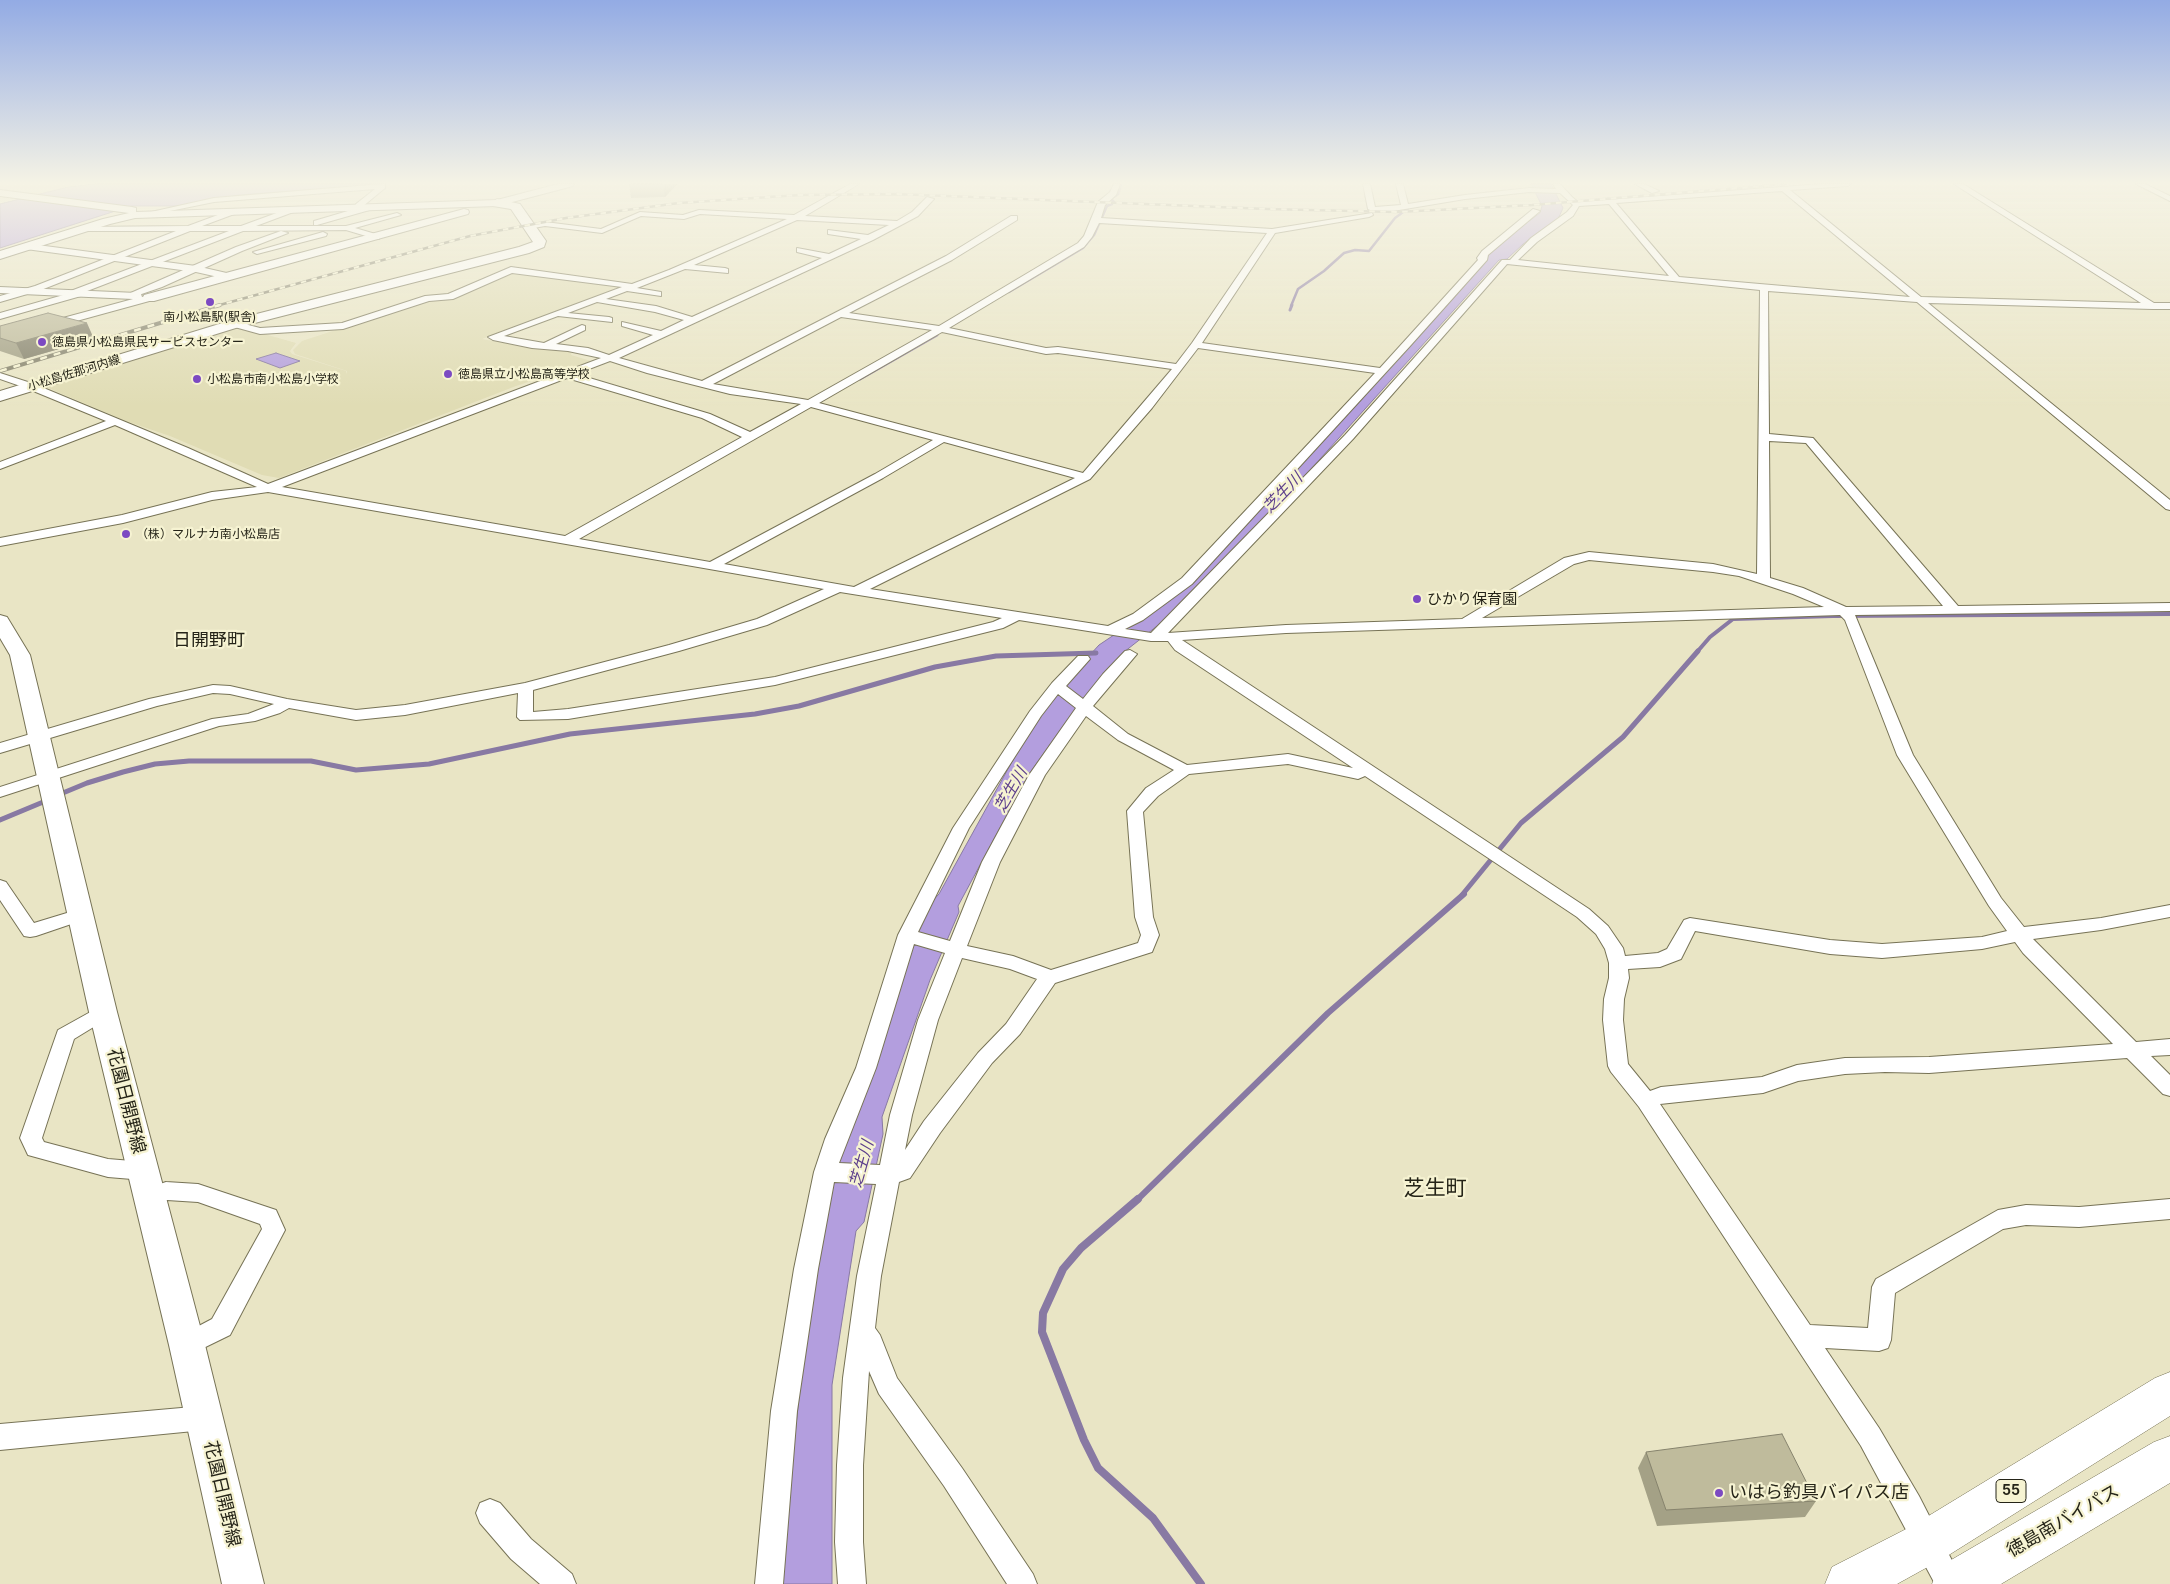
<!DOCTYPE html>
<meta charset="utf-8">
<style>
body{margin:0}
canvas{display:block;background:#e9e5c5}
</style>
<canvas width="2170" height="1584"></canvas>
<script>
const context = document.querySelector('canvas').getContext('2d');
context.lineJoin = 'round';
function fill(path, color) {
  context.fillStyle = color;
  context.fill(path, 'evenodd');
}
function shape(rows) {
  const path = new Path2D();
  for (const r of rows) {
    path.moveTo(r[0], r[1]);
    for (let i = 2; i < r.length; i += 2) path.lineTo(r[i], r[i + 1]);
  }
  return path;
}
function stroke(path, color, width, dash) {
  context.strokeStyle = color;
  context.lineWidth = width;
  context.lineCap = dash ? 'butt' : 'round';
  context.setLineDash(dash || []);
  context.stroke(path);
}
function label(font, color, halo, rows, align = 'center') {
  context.font = font + ' Inter,"Noto Sans JP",sans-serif';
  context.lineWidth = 4.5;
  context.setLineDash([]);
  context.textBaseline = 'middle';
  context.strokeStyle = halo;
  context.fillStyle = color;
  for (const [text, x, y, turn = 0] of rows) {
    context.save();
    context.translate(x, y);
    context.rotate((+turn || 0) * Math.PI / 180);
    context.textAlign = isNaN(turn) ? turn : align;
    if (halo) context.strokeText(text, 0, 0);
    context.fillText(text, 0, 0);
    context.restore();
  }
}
fill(shape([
 [512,271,628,287,482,339,529,348,572,351,571,355,591,361,560,374,555,373,516,386,279,478,262,475,170,436,126,421,46,387,48,384,236,326,296,343,290,351,292,354,346,371,347,374,347,371,295,354,293,350,302,341,431,299,449,299]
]), '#e0dcb4');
const water = shape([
 [96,184,383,184,239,195,177,206,131,206,0,248,0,204,68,187,96,184],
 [1531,184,1551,184,1563,208,1558,219,1523,244,1507,259,1499,260,1311,469,1171,615,1124,652,1066,722,1029,774,958,906,959,912,930,980,882,1117,883,1134,864,1222,856,1231,832,1385,832,1584,779,1584,803,1360,826,1218,842,1147,923,911,939,894,1030,729,1066,681,1099,645,1175,594,1484,257,1502,241,1540,213,1542,206,1531,184],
 [276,353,300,361,280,368,256,359,276,353]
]);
fill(water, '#b39ede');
stroke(water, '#8879a3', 1);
stroke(shape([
 [1114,202,1111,199,1118,194,1121,185],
 [1009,292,1083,248,1094,235,1107,206,1112,204],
 [1291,306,1298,289,1324,271,1344,253,1355,250,1369,251,1395,218,1410,207]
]), '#8879a3', 2.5);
stroke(shape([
 [1290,310,1292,305],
 [860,379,937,335]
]), '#8879a3', 3);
stroke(shape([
 [1697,652,1710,637,1733,619,1833,616,2170,614]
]), '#8879a3', 4);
stroke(shape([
 [58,795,87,783,123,772,155,764,189,761,311,761,356,770,429,764,570,734,755,714,799,706,935,667,996,656,1096,653],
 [0,820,48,800],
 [1462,895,1521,823,1623,737,1698,651]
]), '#8879a3', 5);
stroke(shape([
 [1137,1200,1328,1013,1464,894]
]), '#8879a3', 6);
stroke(shape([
 [1138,1199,1081,1248,1063,1269,1043,1313,1042,1332,1084,1440,1098,1468,1153,1518,1201,1584]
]), '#8879a3', 8);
const minor = shape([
 [382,184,385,184,385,188,362,207,370,205,373,205,373,209,317,225,314,225,314,221,358,208,355,206,356,204,375,189,214,202,155,214,151,212,214,198,382,184],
 [850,184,859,184,805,216,897,221,912,212,927,197,934,199,918,216,873,240,619,358,702,381,946,256,1011,216,1017,216,1017,220,952,260,849,313,939,326,1078,243,1084,236,1098,202,1110,192,1114,184,1120,184,1116,195,1105,205,1101,218,1272,229,1372,213,1373,215,1369,217,1275,233,1202,343,1380,368,1478,260,1477,258,1482,251,1533,209,1540,211,1488,255,1487,260,1411,345,1192,584,1143,620,1125,629,1151,633,1345,435,1502,260,1510,260,1531,238,1567,212,1573,205,1560,193,1529,192,1465,199,1393,211,1372,211,1368,209,1363,184,1370,184,1375,207,1401,205,1396,184,1403,184,1408,204,1465,195,1529,188,1556,189,1553,184,1560,184,1572,197,1578,202,1822,184,1851,184,1848,186,1790,190,1921,297,2141,303,1954,184,1963,184,2154,303,2170,303,2170,309,2153,309,1928,303,2170,500,2170,510,2166,509,1917,302,1768,291,1769,434,1813,438,1958,606,2170,603,2170,611,1855,615,1913,755,2001,898,2024,927,2101,918,2170,905,2170,917,2101,930,2033,939,2136,1042,2170,1039,2170,1055,2151,1056,2170,1075,2170,1096,2163,1094,2127,1058,1929,1073,1885,1072,1845,1074,1798,1081,1763,1093,1660,1104,1810,1325,1868,1328,1872,1287,1876,1279,1998,1210,2026,1205,2079,1207,2170,1199,2170,1219,2079,1227,2026,1225,2003,1229,1895,1293,1891,1340,1888,1348,1879,1351,1825,1348,1879,1428,1919,1496,1964,1584,1935,1584,1861,1446,1639,1107,1611,1072,1608,1066,1603,1020,1604,999,1609,978,1609,963,1605,949,1596,934,1577,917,1365,776,1358,779,1288,764,1189,774,1158,796,1143,812,1153,917,1159,935,1152,952,1055,983,1020,1034,992,1063,940,1133,910,1178,899,1182,881,1276,875,1328,880,1335,897,1378,962,1468,1033,1574,1037,1584,1007,1584,944,1486,879,1394,869,1371,863,1465,863,1542,866,1584,838,1584,835,1542,837,1465,843,1378,857,1276,876,1184,834,1182,818,1269,797,1411,783,1584,755,1584,771,1411,794,1269,814,1172,825,1139,856,1068,898,935,953,828,1030,711,1052,683,1078,656,1088,656,1090,659,1066,686,1083,699,1103,674,1125,651,1130,650,1137,654,1093,706,1128,734,1187,765,1288,754,1353,768,1175,650,1168,641,1151,641,1019,620,1003,628,775,685,568,719,520,720,517,717,518,693,405,715,356,720,289,708,280,713,255,721,219,726,0,797,0,787,212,719,248,714,274,704,230,694,213,693,157,706,0,753,0,743,149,699,213,685,230,686,287,699,356,710,405,705,525,683,669,645,757,619,824,589,268,492,212,500,123,523,0,546,0,538,122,515,212,492,257,487,115,425,0,469,0,462,106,421,26,388,0,379,0,373,34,384,188,448,268,484,601,358,568,351,532,348,493,340,488,337,622,287,512,273,453,299,429,301,343,329,260,334,231,326,208,315,208,311,214,311,237,322,260,328,342,323,425,296,448,294,511,267,632,284,669,270,787,219,700,214,684,219,641,216,602,233,545,226,528,229,524,227,545,222,601,229,640,212,683,215,699,210,794,215,850,184],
 [1782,191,1910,297,1679,277,1616,203,1782,191],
 [1609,204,1669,276,1518,260,1537,242,1573,216,1579,206,1609,204],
 [797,220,889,225,868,235,828,230,828,234,861,239,829,254,797,248,797,252,822,258,692,317,656,306,606,299,627,291,661,296,661,292,637,288,685,269,728,273,728,269,725,268,694,265,797,220],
 [1099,223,1267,233,1192,343,1176,364,1058,347,1046,348,949,328,1084,247,1092,237,1099,223],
 [1507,264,1760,290,1757,574,1713,564,1589,552,1564,558,1462,619,1286,625,1168,633,1353,439,1507,264],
 [597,302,655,312,684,320,661,331,622,322,622,326,653,335,609,355,588,348,556,344,585,330,585,326,582,325,544,343,504,336,558,316,612,322,612,318,609,317,568,313,597,302],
 [841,317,932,330,808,400,713,384,841,317],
 [942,332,1046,354,1058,353,1172,369,1083,473,819,403,942,332],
 [1198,348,1375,373,1182,578,1133,614,1108,626,870,589,1090,479,1152,408,1198,348],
 [610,361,647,373,730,394,801,404,750,432,710,414,576,374,610,361],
 [567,378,702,418,742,437,565,536,282,487,567,378],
 [811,407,933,440,875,474,710,562,579,539,811,407],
 [1769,441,1806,443,1943,606,1846,607,1803,588,1770,578,1769,441],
 [944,442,1075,478,854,587,724,564,883,478,944,442],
 [1589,560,1713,572,1739,576,1793,594,1824,607,1482,618,1574,564,1589,560],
 [840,592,1002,618,993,622,775,677,568,709,533,712,533,690,679,651,767,625,840,592],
 [1840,615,1845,620,1897,755,1989,906,2007,931,1982,937,1882,944,1830,940,1690,918,1684,920,1667,949,1658,953,1625,956,1623,948,1608,926,1589,909,1182,640,1286,633,1840,615],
 [1058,694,1076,708,1029,775,982,862,950,941,918,932,969,828,1041,716,1058,694],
 [1086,716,1118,740,1174,770,1146,788,1127,811,1135,917,1141,935,1138,943,1051,970,1013,956,967,946,1000,862,1045,775,1086,716],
 [1695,931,1830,954,1882,958,1982,949,2015,942,2023,953,2113,1044,1929,1057,1845,1058,1797,1065,1762,1077,1661,1087,1650,1091,1628,1064,1623,1020,1624,999,1629,978,1628,969,1660,967,1681,959,1695,931],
 [914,944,945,953,918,1020,890,1115,880,1165,839,1163,876,1068,914,944],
 [962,958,1010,969,1037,979,1006,1024,978,1053,924,1121,905,1150,912,1115,938,1020,962,958],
 [1635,184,1644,184,1659,191,1652,193,1635,184],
 [2136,184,2145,184,2170,196,2170,201,2136,184],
 [293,207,297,209,296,211,256,226,346,226,397,213,401,215,355,228,379,235,379,239,376,239,346,230,243,231,82,293,81,296,0,319,0,313,67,294,68,292,229,231,190,231,41,290,0,302,0,296,35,286,176,231,84,231,80,229,81,227,188,226,234,209,237,209,237,213,202,226,241,226,293,207],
 [281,231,288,233,242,251,162,287,130,298,126,295,236,247,281,231],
 [323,232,327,234,326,236,257,254,253,252,323,232],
 [0,880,6,882,34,923,80,909,86,911,89,915,86,919,36,936,30,937,24,936,0,900,0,880],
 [103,1005,110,1007,113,1012,110,1017,74,1039,42,1138,44,1142,108,1159,144,1162,152,1165,155,1171,152,1177,144,1180,108,1177,28,1155,20,1138,58,1030,103,1005],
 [166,1182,198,1184,276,1210,285,1230,230,1335,187,1356,178,1353,175,1345,178,1337,212,1319,262,1229,260,1224,198,1202,167,1200,150,1206,142,1204,139,1197,142,1190,166,1182],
 [204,1406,213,1409,217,1418,213,1427,204,1430,0,1450,0,1424,204,1406],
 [490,1499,500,1503,531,1539,572,1574,576,1584,540,1584,511,1559,480,1523,476,1513,480,1503,490,1499]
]);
const tertiary = shape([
 [30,244,196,266,231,274,232,276,227,279,196,272,26,249,25,247,30,244],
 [0,287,137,293,141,294,142,297,149,295,154,298,153,300,0,342,0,335,133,299,0,293,0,287]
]);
const secondary = shape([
 [558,184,574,184,573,186,497,206,135,218,110,224,0,259,0,251,103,219,129,213,0,196,0,190,132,207,136,208,136,212,497,200,558,184],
 [464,209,468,210,469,212,468,214,154,301,144,301,143,298,144,295,464,209],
 [0,615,7,617,30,655,117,1012,205,1345,264,1584,222,1584,169,1345,89,1012,10,655,0,638,0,615]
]);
const primary = shape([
 [497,199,520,204,546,241,544,247,529,253,239,327,0,401,0,391,229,321,519,247,533,242,511,209,493,206,491,203,497,199]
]);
const trunk = shape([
 [2170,1372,2170,1416,1944,1558,1897,1584,1825,1584,1832,1567,1912,1526,2155,1378,2170,1372],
 [2170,1436,2170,1483,2001,1584,1932,1584,1939,1567,2154,1442,2170,1436]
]);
stroke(minor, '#777356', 2);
stroke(tertiary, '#777356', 2);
stroke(secondary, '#777356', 2);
stroke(primary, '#777356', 2);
stroke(trunk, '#777356', 1);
fill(minor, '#fff');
fill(tertiary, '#fff');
fill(secondary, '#fff');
fill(primary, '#fff');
fill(trunk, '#fff');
const railFar1 = shape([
 [216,306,470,236,566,218,679,203,799,195,897,194,1268,209,1397,212,1532,205,1786,184]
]);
const rail = shape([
 [0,371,220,305]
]);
stroke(railFar1, '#88856f', 2.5);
stroke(rail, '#88856f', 4);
stroke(railFar1, '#f6f3d2', 2, [5.5]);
stroke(rail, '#f6f3d2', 2.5, [7]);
fill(shape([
 [630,184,677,184,665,197,631,198,629,185],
 [0,326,94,339,24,359,0,351],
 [1646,1452,1816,1501,1805,1517,1657,1526,1638,1468]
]), '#a4a186');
fill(shape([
 [663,184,677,184,665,197],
 [87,323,94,339,24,359,16,343]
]), '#86836d');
const building = shape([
 [630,184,663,184,629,185,630,184],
 [48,313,87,323,16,343,0,338,0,326,48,313],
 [1782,1434,1816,1501,1666,1510,1646,1452,1782,1434]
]);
fill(building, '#bfbb9c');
stroke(building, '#86836d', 1);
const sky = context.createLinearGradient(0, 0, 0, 406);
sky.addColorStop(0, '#93abe4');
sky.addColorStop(0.45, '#f5f3e5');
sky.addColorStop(1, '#f5f3e500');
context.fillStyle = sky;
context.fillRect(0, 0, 2170, 406);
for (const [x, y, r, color] of [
 [210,302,5,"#7c4ac2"],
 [42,342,5,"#7c4ac2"],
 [448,374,5,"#7c4ac2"],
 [197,379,5,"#7c4ac2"],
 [126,534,5,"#7c4ac2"],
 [1417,599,5,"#7c4ac2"],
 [1719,1493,5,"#7c4ac2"]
]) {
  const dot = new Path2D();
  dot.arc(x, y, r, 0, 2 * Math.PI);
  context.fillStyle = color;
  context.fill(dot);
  stroke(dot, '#f6f3d2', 2);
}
label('12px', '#252418', '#f6f3d2', [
 ["南小松島駅(駅舎)",210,317,"center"],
 ["徳島県小松島県民サービスセンター",52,342],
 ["徳島県立小松島高等学校",458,374],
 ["小松島市南小松島小学校",207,379],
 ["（株）マルナカ南小松島店",136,534]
], 'left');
label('12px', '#252418', '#f6f3d2', [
 ["小松島佐那河内線",74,373,-17]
]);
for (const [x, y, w] of [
 [2011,1491,30]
]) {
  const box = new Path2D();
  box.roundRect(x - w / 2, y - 11.5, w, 23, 4);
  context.fillStyle = '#f6f3d2';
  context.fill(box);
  stroke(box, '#252418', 1);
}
label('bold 14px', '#252418', null, [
 ["55",2011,1491]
]);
label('15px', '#252418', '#f6f3d2', [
 ["ひかり保育園",1427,599]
], 'left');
label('italic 16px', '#5d3f8c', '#f6f3d2', [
 ["芝生川",1283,493,-46],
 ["芝生川",1011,790,-60],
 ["芝生川",862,1164,-74]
]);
label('18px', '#252418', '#f6f3d2', [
 ["日開野町",209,641]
]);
label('18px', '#252418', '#f6f3d2', [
 ["花園日開野線",126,1101,76],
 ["花園日開野線",222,1494,77],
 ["徳島南バイパス",2063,1521,-30]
]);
label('18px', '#252418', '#f6f3d2', [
 ["いはら釣具バイパス店",1729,1493]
], 'left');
label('21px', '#252418', '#f6f3d2', [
 ["芝生町",1435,1189]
]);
</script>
